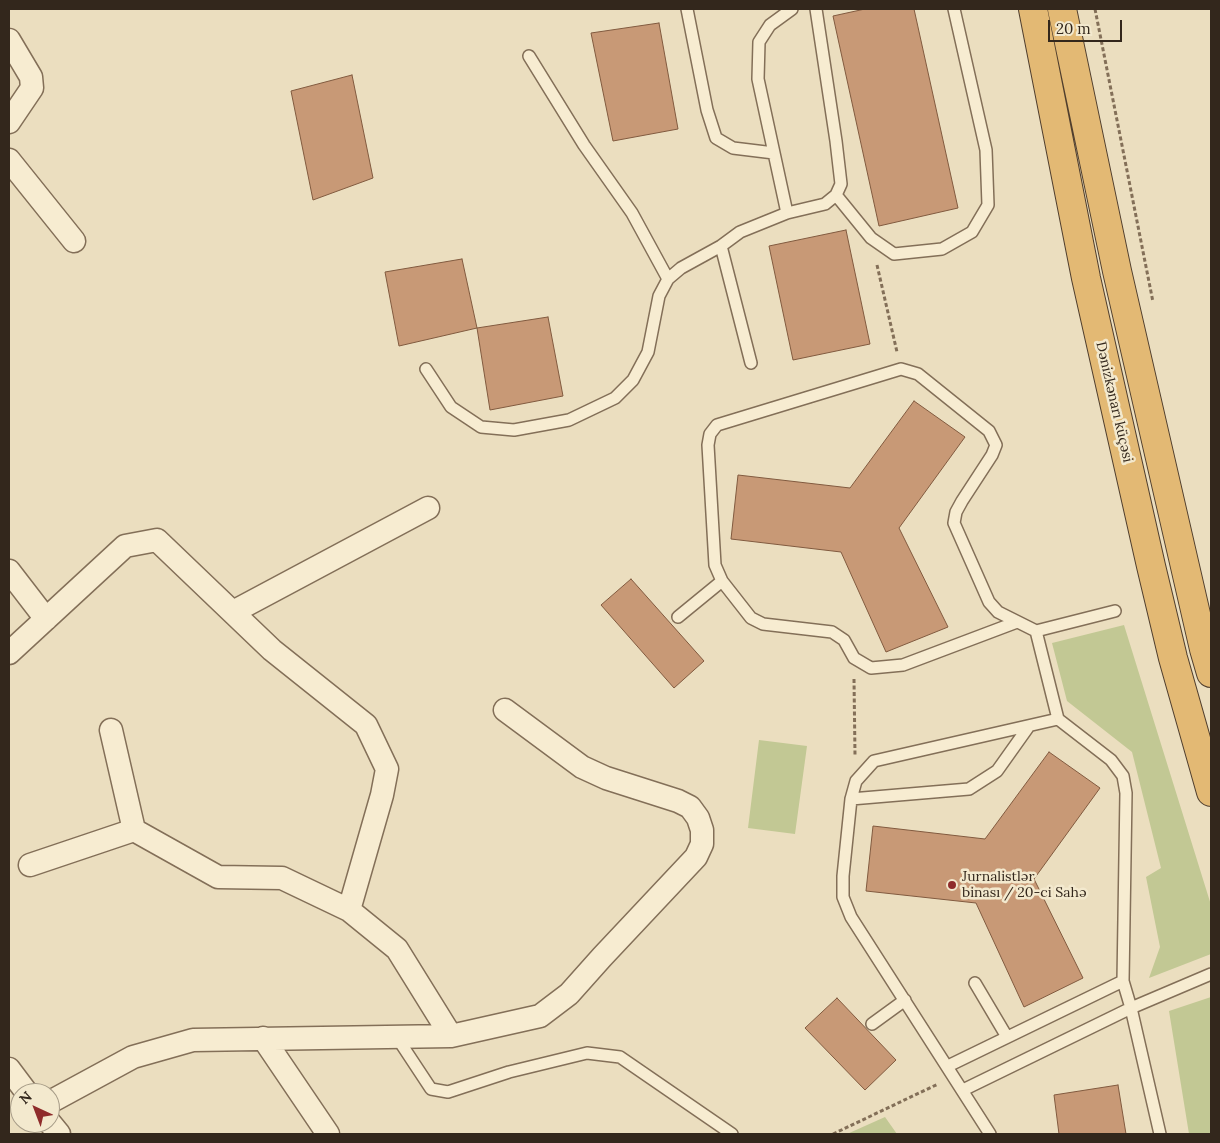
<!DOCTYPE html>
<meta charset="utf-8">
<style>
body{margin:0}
#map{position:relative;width:1220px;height:1143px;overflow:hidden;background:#ebdebf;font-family:Lora,serif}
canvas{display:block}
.frame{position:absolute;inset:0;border:10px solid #33271c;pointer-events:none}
.north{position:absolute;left:10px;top:1083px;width:50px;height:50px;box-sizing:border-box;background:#f3e9ce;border:1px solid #a69b87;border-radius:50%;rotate:317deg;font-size:14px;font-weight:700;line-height:20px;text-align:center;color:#33271c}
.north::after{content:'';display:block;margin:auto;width:18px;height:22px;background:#8f2c2b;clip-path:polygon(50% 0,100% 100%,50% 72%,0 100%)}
.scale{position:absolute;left:1048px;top:20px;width:74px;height:22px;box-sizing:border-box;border:2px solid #33271c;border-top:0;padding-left:6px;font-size:15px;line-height:18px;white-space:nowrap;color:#33271c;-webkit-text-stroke:4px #f3e9ce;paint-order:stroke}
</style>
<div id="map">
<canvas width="1220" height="1143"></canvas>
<div class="frame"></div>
<div class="north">N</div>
<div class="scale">20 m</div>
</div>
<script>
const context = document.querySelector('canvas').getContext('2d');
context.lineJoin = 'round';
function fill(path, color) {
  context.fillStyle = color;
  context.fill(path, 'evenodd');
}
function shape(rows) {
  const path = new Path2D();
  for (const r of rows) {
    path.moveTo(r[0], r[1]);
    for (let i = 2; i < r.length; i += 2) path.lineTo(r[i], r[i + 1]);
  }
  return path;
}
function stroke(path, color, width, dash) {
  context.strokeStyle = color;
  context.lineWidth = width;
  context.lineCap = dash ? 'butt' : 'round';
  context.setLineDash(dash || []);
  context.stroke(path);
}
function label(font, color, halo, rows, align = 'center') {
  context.font = font + ' Lora,serif';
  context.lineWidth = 5;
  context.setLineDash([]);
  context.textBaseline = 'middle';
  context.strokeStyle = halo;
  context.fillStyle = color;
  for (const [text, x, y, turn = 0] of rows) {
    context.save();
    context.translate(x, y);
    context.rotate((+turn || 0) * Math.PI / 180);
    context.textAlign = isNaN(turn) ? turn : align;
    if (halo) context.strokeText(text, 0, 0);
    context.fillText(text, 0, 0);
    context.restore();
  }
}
fill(shape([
 [1124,625,1211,905,1211,954,1149,978,1160,947,1146,877,1161,868,1132,752,1067,701,1052,643],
 [759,740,807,746,795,834,748,828],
 [1211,997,1211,1134,1189,1134,1169,1011],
 [885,1117,897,1134,847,1134]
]), '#c2c894');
const building = shape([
 [865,9,914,9,958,208,879,226,833,16,865,9],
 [659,23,678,129,613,141,591,33,659,23],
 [352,75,373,178,313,200,291,91,352,75],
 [846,230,870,344,793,360,769,246,846,230],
 [462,259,477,328,399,346,385,272,462,259],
 [548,317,563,396,490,410,477,328,548,317],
 [914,401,965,437,899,528,948,627,886,652,841,552,731,539,738,475,850,488,914,401],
 [631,579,704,661,674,688,601,605,631,579],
 [1049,752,1100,788,1034,879,1083,978,1024,1007,976,903,866,891,873,826,985,839,1049,752],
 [837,998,896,1060,865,1090,805,1028,837,998],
 [1118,1085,1126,1134,1059,1134,1054,1095,1118,1085]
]);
fill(building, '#c89976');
stroke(building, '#815a3f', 1);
const service = shape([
 [687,9,707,110,716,138,733,148,774,153],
 [529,56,584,145,632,213,668,279],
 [836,195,871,238,894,254,942,249,972,232,988,205,986,150,954,9],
 [787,213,758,79,759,42,770,25,792,9],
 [721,246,751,363],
 [426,369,451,407,481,427,514,430,569,420,615,398,633,380,648,352,659,296,668,279,681,268,721,246,740,232,787,213,825,204,836,195,841,184,836,141,816,9],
 [678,617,722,581],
 [1017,622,903,665,871,668,854,658,844,640,832,632,763,624,751,618,722,581,715,565,708,445,710,434,717,425,901,369,918,374,989,431,996,445,992,455,962,501,956,512,954,523,989,602,998,612,1036,631,1058,719],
 [1036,631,1115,611],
 [851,799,969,789,997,771,1029,726],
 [975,983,1007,1037],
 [872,1024,905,1000],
 [396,1036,431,1089,448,1092,509,1072,587,1053,620,1057,732,1134],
 [948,1066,1123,981],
 [963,1090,1131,1008,1211,974],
 [990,1134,851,917,843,897,843,876,851,799,856,781,874,761,1058,719,1111,760,1123,776,1126,793,1123,981,1131,1008,1160,1134]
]);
const minor = shape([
 [9,40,31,77,32,88,9,122],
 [9,160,74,241],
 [9,571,46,619],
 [233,612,428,508],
 [9,653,125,546,157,540,272,650,366,725,387,769,382,795,349,910],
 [111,730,134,830,218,877,282,878,349,910,397,949,451,1036],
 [30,865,134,830],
 [263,1038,328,1134],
 [9,1069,27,1093],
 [50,1102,133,1057,193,1040,451,1036,540,1016,569,994,602,957,696,857,702,844,702,830,698,818,690,807,678,801,606,778,582,767,505,710],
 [50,1123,59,1134]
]);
const trunk = shape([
 [1033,9,1086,278,1151,566,1173,658,1211,792],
 [1062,9,1117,271,1204,649,1211,673]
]);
stroke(service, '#836f58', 14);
stroke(minor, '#836f58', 25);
stroke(trunk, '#503e2d', 30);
stroke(shape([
 [1095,9,1153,302],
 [877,265,897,352],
 [854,679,855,755],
 [833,1134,938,1084]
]), '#836f58', 3, [4, 2.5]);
stroke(service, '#f7ecd1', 11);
stroke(minor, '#f7ecd1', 22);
stroke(trunk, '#e3b974', 28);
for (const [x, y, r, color] of [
 [952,885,5,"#8f2c2b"]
]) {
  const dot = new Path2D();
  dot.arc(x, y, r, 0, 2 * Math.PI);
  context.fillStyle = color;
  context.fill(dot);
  stroke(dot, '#f3e9ce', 2);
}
label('14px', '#33271c', '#f3e9ce', [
 ["Dənizkənarı küçəsi",1114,402,77]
]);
label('14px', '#33271c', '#f3e9ce', [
 ["Jurnalistlər",962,877],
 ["binası / 20-ci Sahə",962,893]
], 'left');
</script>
